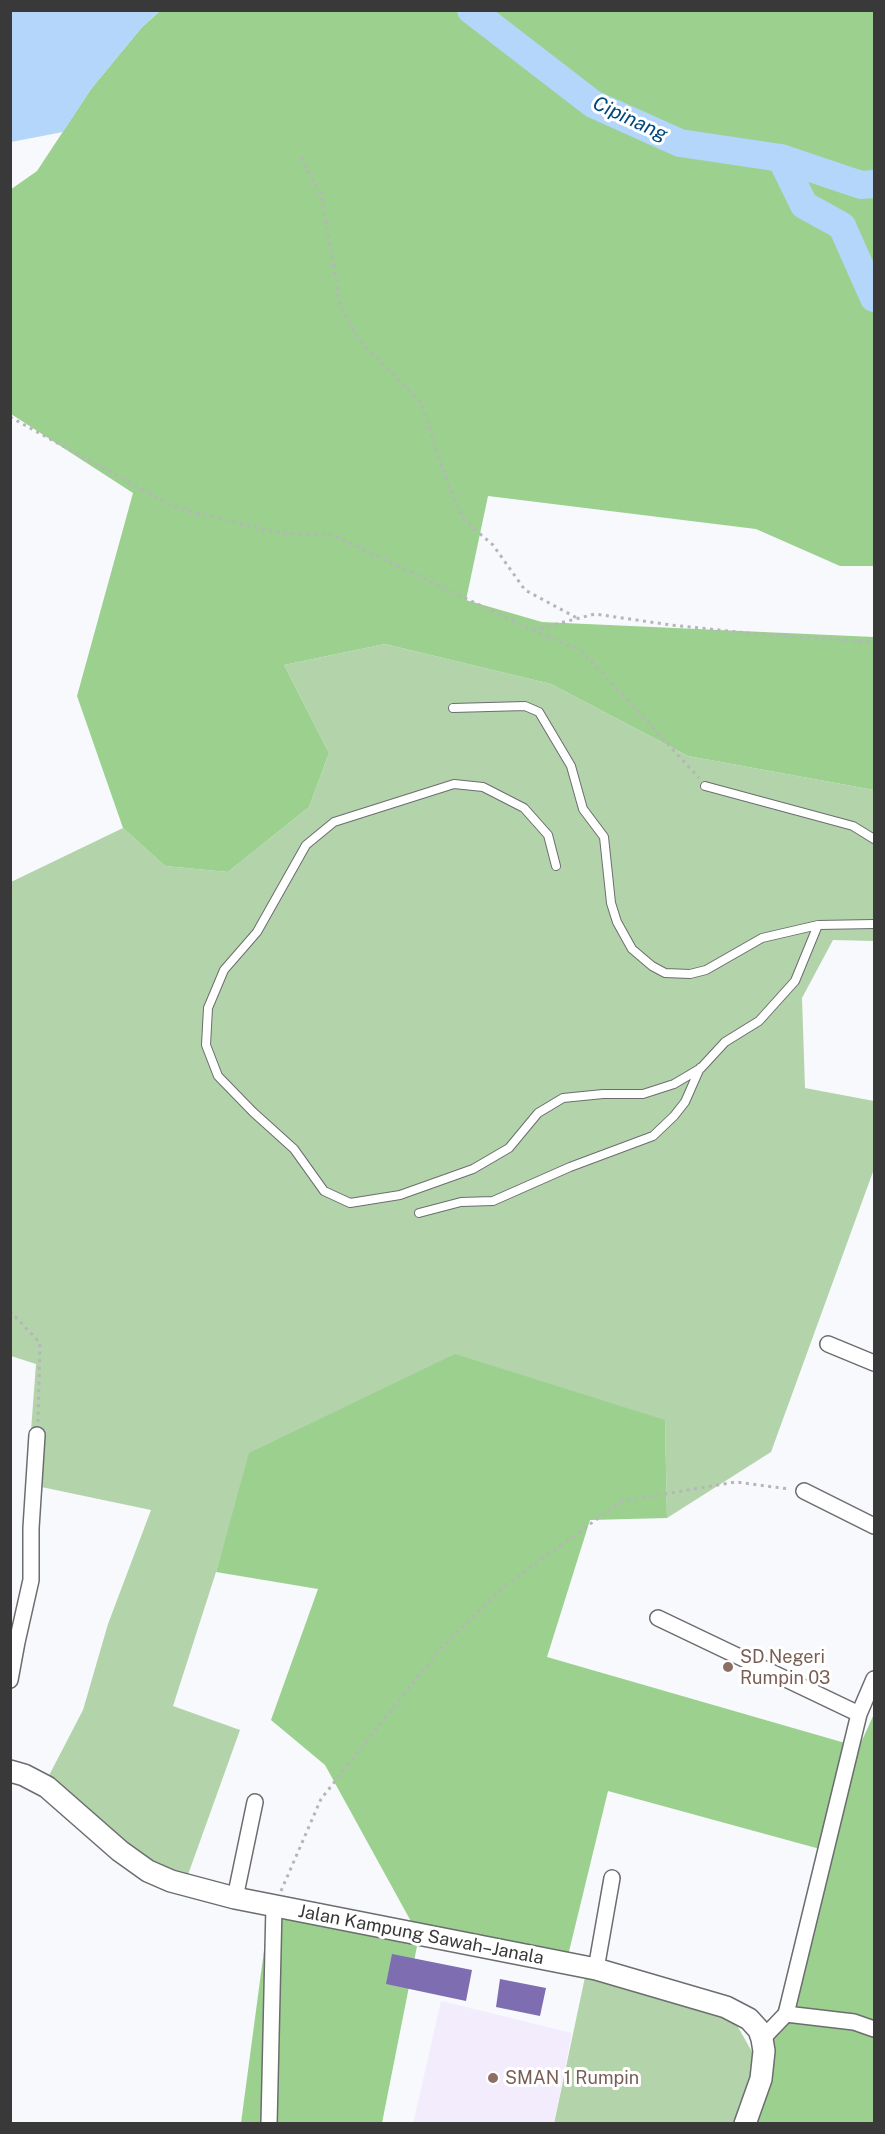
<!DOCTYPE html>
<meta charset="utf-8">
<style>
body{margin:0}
#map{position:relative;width:885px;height:2134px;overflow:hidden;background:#f8f9fc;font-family:"Public Sans",sans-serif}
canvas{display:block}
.frame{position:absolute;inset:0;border:12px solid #39393a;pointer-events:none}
</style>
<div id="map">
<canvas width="885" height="2134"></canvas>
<div class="frame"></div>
</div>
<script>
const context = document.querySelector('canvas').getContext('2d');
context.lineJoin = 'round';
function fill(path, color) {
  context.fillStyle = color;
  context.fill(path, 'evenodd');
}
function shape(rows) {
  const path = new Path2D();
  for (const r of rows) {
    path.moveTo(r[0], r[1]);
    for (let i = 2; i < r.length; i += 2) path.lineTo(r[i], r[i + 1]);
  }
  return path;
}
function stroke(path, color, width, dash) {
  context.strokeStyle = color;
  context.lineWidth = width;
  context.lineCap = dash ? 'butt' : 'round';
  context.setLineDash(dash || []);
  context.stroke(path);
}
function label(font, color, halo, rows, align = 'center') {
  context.font = font + ' "Public Sans",sans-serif';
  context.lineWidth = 6;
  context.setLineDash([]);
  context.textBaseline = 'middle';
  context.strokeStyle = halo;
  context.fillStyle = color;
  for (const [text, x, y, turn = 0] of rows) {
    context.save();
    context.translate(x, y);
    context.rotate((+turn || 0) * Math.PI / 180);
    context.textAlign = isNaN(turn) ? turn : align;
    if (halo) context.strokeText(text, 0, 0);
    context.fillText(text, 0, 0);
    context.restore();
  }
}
fill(shape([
 [441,2001,572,2033,554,2123,413,2124]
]), '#f2ecfd');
fill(shape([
 [385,644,551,684,688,756,874,790,874,941,833,940,802,998,805,1088,874,1101,874,1169,771,1452,667,1518,665,1420,250,1453,216,1572,173,1706,240,1730,185,1883,123,1860,43,1787,83,1710,108,1624,151,1510,27,1484,36,1364,11,1356,11,882,123,828,165,866,228,872,309,807,329,753,284,665],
 [585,1977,734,2020,759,2064,739,2123,554,2124]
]), '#b3d3ab');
fill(shape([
 [160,11,874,11,874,566,840,566,756,529,488,496,466,600,542,622,874,637,874,790,688,756,551,684,385,644,284,665,329,753,309,807,228,872,165,866,123,828,77,696,133,493,11,414,10,190,37,171,91,89,142,27],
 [455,1354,665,1420,667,1518,590,1520,547,1657,859,1747,874,1714,874,2123,739,2123,831,1852,608,1791,565,1968,419,1936,382,2123,241,2123,269,1913,419,1936,325,1765,271,1720,318,1589,216,1572,249,1453]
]), '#9bd08f');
fill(shape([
 [11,10,160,10,160,11,142,27,91,89,63,132,11,142]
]), '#b3d6fa');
stroke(shape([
 [471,10,593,104,680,143,781,158,861,185,874,184],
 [781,158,804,205,842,226,874,298]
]), '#b3d6fa', 28);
fill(shape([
 [392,1954,472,1970,466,2001,386,1984],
 [500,1979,546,1988,540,2016,496,2007]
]), '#7f6db1');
const lane = shape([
 [453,708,525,706,539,712,571,766,583,809,604,837,611,903,617,922,632,949,652,966,665,973,690,974,706,970,762,938,818,925,874,924],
 [705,786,853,826,874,839],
 [556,866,548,835,524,808,483,787,454,784,334,822,306,845,257,932,224,970,208,1008,206,1045,218,1076,253,1112,294,1149,324,1191,350,1203,400,1195,473,1169,509,1148,538,1113,563,1098,603,1094,643,1094,674,1084,701,1068,725,1042,759,1021,795,981,818,925],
 [419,1213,461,1202,493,1201,570,1167,653,1136,674,1116,685,1102,700,1068]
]);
const street = shape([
 [828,1344,874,1363],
 [804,1491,874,1526],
 [658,1618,859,1714],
 [10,1680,17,1642,31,1580,31,1528,37,1435],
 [235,1898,255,1802],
 [596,1969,612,1878],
 [786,2014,854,2022,874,2029],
 [762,2039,786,2014,859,1714,874,1679],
 [269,2124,274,1906]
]);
const secondary = shape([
 [10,1771,24,1775,47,1787,120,1851,148,1871,171,1881,235,1898,596,1969,726,2007,749,2019,759,2030,762,2039,764,2051,761,2079,745,2124]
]);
stroke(lane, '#6c6d6f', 10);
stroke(street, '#6c6d6f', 18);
stroke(secondary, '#6c6d6f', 24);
stroke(shape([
 [301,158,321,195,341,307,359,340,420,401,448,484,464,520,493,545,525,590,577,618],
 [10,417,176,508,279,533,333,535,532,630,582,651,699,778],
 [533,630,595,614,671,625,757,634,874,642],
 [10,1311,40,1343,38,1422],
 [281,1891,321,1799,439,1650,507,1584,622,1501,736,1482,789,1489]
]), '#b6b6b9', 3, [3, 4.5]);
stroke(lane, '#fff', 8);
stroke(street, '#fff', 15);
stroke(secondary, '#fff', 21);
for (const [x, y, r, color] of [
 [728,1667,6,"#8d6e63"],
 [493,2078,6,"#8d6e63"]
]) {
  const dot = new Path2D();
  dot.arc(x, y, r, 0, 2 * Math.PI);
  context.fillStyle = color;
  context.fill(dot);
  stroke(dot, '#fff', 2);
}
label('18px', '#785e54', '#fff', [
 ["SD Negeri",740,1657],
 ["Rumpin 03",740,1678],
 ["SMAN 1 Rumpin",505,2078]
], 'left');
label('18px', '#39393a', '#fff', [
 ["Jalan Kampung Sawah–Janala",421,1935,11]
]);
label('italic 20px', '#00477b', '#fff', [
 ["Cipinang",630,119,25]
]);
</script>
